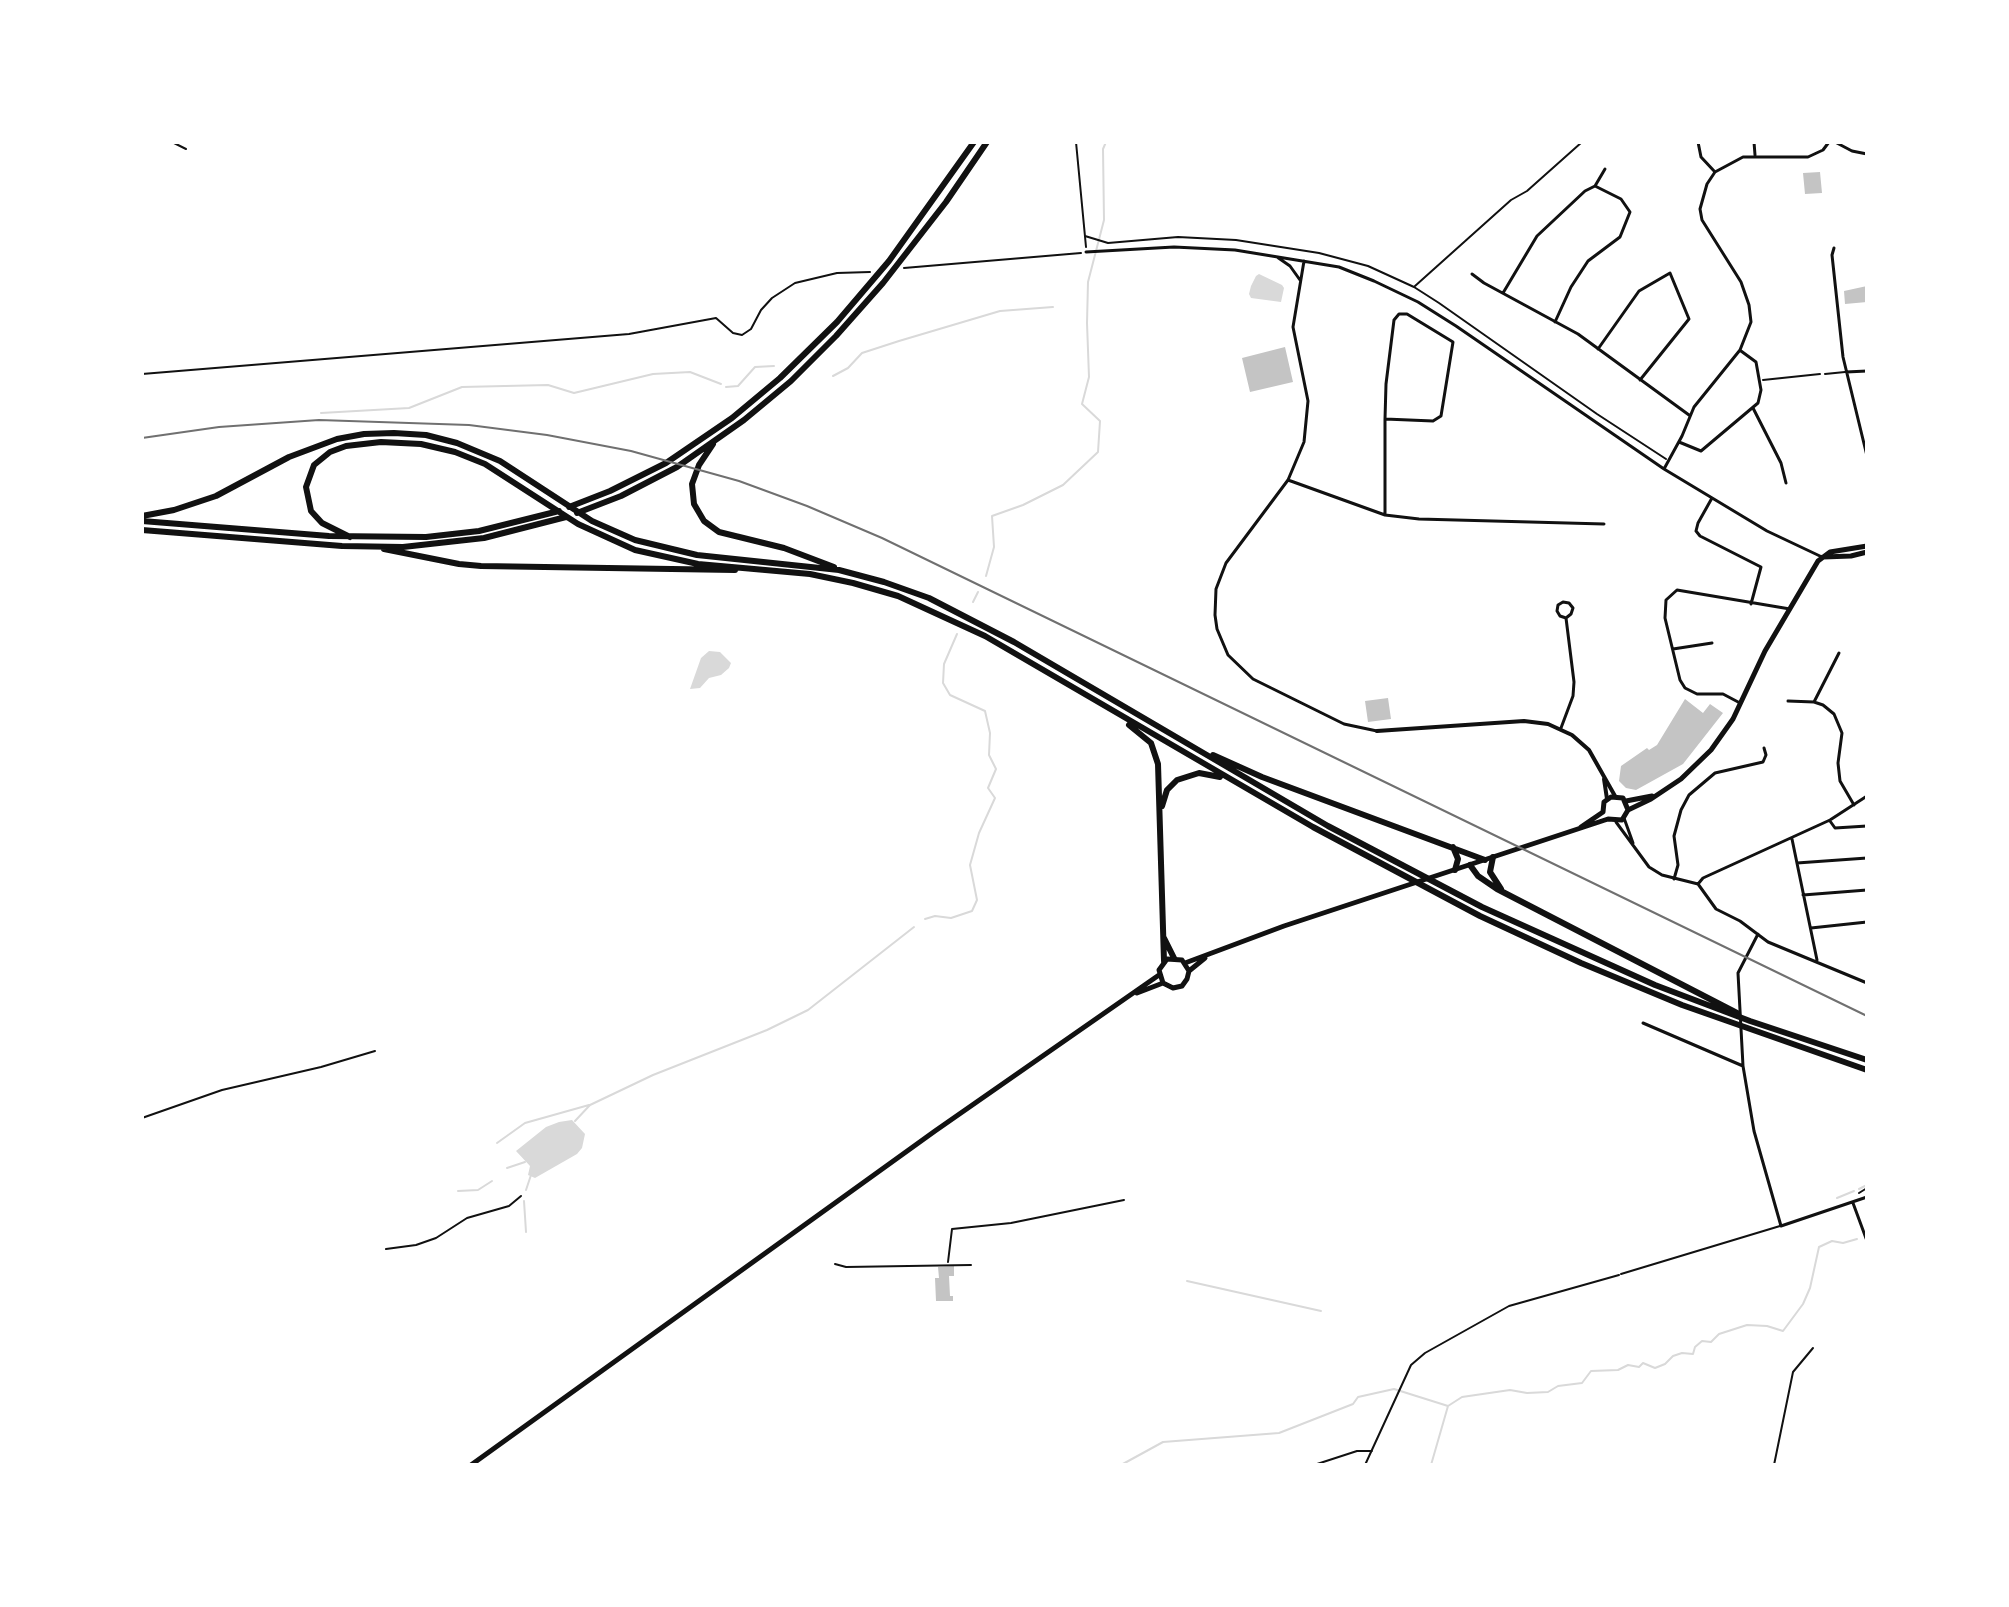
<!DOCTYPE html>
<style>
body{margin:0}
#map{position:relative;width:2009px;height:1607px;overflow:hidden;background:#fff;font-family:"Times New Roman",serif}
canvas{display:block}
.frame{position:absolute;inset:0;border:144px solid #fff;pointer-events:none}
</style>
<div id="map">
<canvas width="2009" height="1607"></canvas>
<div class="frame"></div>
</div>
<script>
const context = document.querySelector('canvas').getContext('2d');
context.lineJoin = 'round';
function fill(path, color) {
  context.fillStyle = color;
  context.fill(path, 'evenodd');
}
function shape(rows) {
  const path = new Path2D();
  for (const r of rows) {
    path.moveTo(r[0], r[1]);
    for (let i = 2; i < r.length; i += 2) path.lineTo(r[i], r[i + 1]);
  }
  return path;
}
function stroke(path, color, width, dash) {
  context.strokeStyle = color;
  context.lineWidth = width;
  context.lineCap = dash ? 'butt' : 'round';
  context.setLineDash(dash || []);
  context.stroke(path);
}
fill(shape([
 [1259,274,1282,285,1284,288,1281,302,1251,298,1249,294,1251,286,1256,276],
 [709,651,720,652,731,663,729,668,721,675,709,678,700,688,690,689,701,658],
 [572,1120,585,1134,582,1148,577,1154,535,1178,528,1175,530,1166,516,1151,546,1127,559,1122]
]), '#d9d9d9');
stroke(shape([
 [833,376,848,368,862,353,899,341,1000,311,1053,307],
 [726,387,738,386,755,367,774,366],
 [321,413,409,408,462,387,548,385,574,393,653,374,690,372,721,384],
 [986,576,994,547,992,516,1023,505,1063,485,1098,452,1100,421,1082,404,1089,377,1087,323,1088,282,1104,220,1103,149,1106,142],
 [973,602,978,592],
 [925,919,935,916,951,918,972,911,977,900,970,865,979,833,995,798,988,788,996,769,989,755,990,733,985,711,950,695,943,683,944,664,957,634],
 [575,1121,590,1105,653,1075,767,1030,808,1010,914,927],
 [497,1143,525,1123,589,1105],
 [507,1168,525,1162],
 [1859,1189,1867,1185],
 [526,1190,531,1175],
 [458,1191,478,1190,492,1181],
 [1837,1198,1854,1191],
 [524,1201,526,1232],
 [1187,1281,1321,1311],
 [1121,1465,1163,1442,1279,1433,1353,1404,1358,1397,1394,1389,1448,1406],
 [1431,1465,1448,1406,1462,1397,1510,1390,1527,1393,1548,1392,1558,1386,1582,1383,1591,1371,1618,1370,1628,1365,1639,1367,1643,1363,1655,1368,1665,1364,1673,1356,1682,1353,1693,1354,1695,1347,1702,1341,1711,1342,1719,1334,1747,1325,1767,1326,1783,1331,1803,1304,1810,1288,1819,1247,1832,1241,1843,1243,1857,1239]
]), '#d9d9d9', 2);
fill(shape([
 [1820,172,1822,193,1805,194,1803,173],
 [1867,286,1867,302,1845,304,1844,291],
 [1285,347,1293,382,1250,392,1242,358],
 [1388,698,1391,719,1368,722,1365,701],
 [1685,699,1703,713,1710,704,1723,713,1683,764,1636,790,1626,788,1619,781,1621,766,1647,748,1649,750,1657,745],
 [954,1266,954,1276,949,1276,950,1296,953,1296,953,1301,936,1301,935,1278,939,1278,938,1267]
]), '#c4c4c4');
stroke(shape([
 [172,142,186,149],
 [1076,142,1086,247],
 [1085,236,1108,243,1178,237,1236,240,1319,253,1368,266,1414,287,1439,303,1597,414,1666,459],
 [904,268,1081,253],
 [1415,286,1511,200,1527,191,1582,142],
 [142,374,629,334,716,318,733,333,742,335,751,329,761,310,772,298,795,283,837,273,870,272],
 [1763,380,1820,374],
 [142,1118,222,1090,321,1067,375,1051],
 [1859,1193,1867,1188],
 [386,1249,416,1245,436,1238,467,1218,509,1206,521,1196],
 [948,1262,952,1229,1011,1223,1124,1200],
 [1314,1465,1357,1451,1372,1451],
 [1365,1465,1411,1365,1425,1353,1509,1306,1619,1275],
 [1774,1465,1793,1372,1813,1348]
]), '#111', 2);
stroke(shape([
 [1825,374,1845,372],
 [835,1264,846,1267,971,1265],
 [1621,1274,1780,1226]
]), '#111', 2);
stroke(shape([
 [1698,142,1701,157,1715,172],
 [1754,142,1755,155],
 [1835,142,1852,151,1867,154],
 [1595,186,1605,169],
 [1834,248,1832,255,1843,357,1867,456],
 [1086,252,1174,247,1235,250,1339,267,1374,281,1418,302,1456,326,1664,469,1767,531,1822,557],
 [1277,257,1290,266,1300,280],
 [1304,261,1293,327,1308,401,1304,442,1288,480,1226,563,1216,589,1215,615,1217,629,1228,655,1253,679,1344,724,1377,731],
 [1472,274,1484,283,1578,334,1689,415],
 [1503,293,1537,236,1585,191,1595,186,1621,199,1630,212,1620,237,1588,261,1571,287,1555,322],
 [1598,349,1639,291,1670,273,1689,319,1640,380],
 [1846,372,1867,371],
 [1753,408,1781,463,1786,483],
 [1679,442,1701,451,1758,403,1761,390,1756,362,1741,351],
 [1664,469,1682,436,1694,407,1740,350,1751,322,1749,305,1741,282,1702,220,1700,209,1707,184,1715,172,1743,157,1808,157,1823,150,1829,142],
 [1288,480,1385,515,1419,519,1604,524],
 [1712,498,1698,523,1696,531,1700,536,1761,567,1751,604],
 [1385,515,1385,419,1433,421,1441,416,1453,342,1407,314,1399,314,1394,320,1386,384,1385,419],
 [1673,649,1712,643],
 [1788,701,1814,702,1823,705,1834,714,1842,733,1838,763,1840,781,1854,805],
 [1814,702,1839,653],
 [1740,703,1723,694,1697,694,1685,688,1680,680,1665,618,1666,600,1677,590,1790,609],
 [1561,728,1573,696,1574,682,1566,618,1571,614,1573,608,1569,603,1563,602,1558,605,1557,611,1560,616,1566,618],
 [1624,818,1633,843],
 [1830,821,1835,828,1867,826],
 [1616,822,1649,867,1662,875,1698,884,1703,878,1830,820,1867,796],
 [1792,839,1817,960],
 [1797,863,1867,858],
 [1674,879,1678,865,1674,836,1681,810,1689,795,1715,773,1763,762,1766,755,1764,748],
 [1698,884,1716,909,1740,921,1768,942,1867,983],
 [1803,895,1867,890],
 [1811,928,1867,922],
 [1758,934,1738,973,1743,1066,1754,1131,1781,1226,1867,1197],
 [1643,1023,1743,1066],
 [1853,1203,1867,1241]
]), '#111', 3);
stroke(shape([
 [1377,731,1524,721,1548,724,1572,735,1589,750,1615,796],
 [1604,779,1607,799]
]), '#111', 4);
stroke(shape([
 [1823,557,1851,556,1867,552],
 [1626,801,1652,796],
 [1581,827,1603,812,1604,802,1611,797,1623,798,1628,810],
 [1185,963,1284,926,1608,819,1622,820,1628,810,1651,799,1681,779,1711,750,1733,719,1765,651,1818,561,1830,552,1867,546],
 [1163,983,1159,970,1167,959,1182,960,1189,971],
 [1137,993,1163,983,1173,988,1182,986,1187,979,1189,971,1205,958],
 [471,1465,935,1131,1159,975]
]), '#111', 5);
stroke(shape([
 [713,444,699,465,692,484,694,504,704,521,719,532,784,548,834,567],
 [569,507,610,491,666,463,732,418,780,378,837,322,889,261,974,142],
 [577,513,621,496,677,467,744,420,791,381,836,336,883,283,946,202,987,142],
 [142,516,174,510,216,496,289,457,337,439,364,434,394,433,426,435,457,443,500,461,592,521,635,540,697,555,839,570,884,582,929,598,1014,642,1328,826,1482,907,1655,985,1750,1021,1867,1060],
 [142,521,329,536,426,537,479,531,559,511],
 [142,530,342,546,403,547,484,538,566,517],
 [350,537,322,523,311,511,306,487,314,465,330,452,346,446,381,442,421,444,455,452,485,464,578,524,635,550,698,564,810,574,853,583,898,596,985,636,1313,827,1480,916,1581,963,1682,1005,1867,1070],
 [384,549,459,564,481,566,735,570],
 [1129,725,1151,743,1158,764,1164,961],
 [1213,755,1262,777,1485,860],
 [1162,806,1167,790,1177,780,1199,773,1220,777],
 [1453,847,1458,859,1455,870],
 [1493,857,1490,872,1501,889],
 [1470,865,1478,876,1497,889,1737,1013],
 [1164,938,1174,958]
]), '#111', 6);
stroke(shape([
 [142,438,219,427,319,420,469,425,547,435,631,451,739,481,807,506,882,538,1867,1016]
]), '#707070', 2);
</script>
